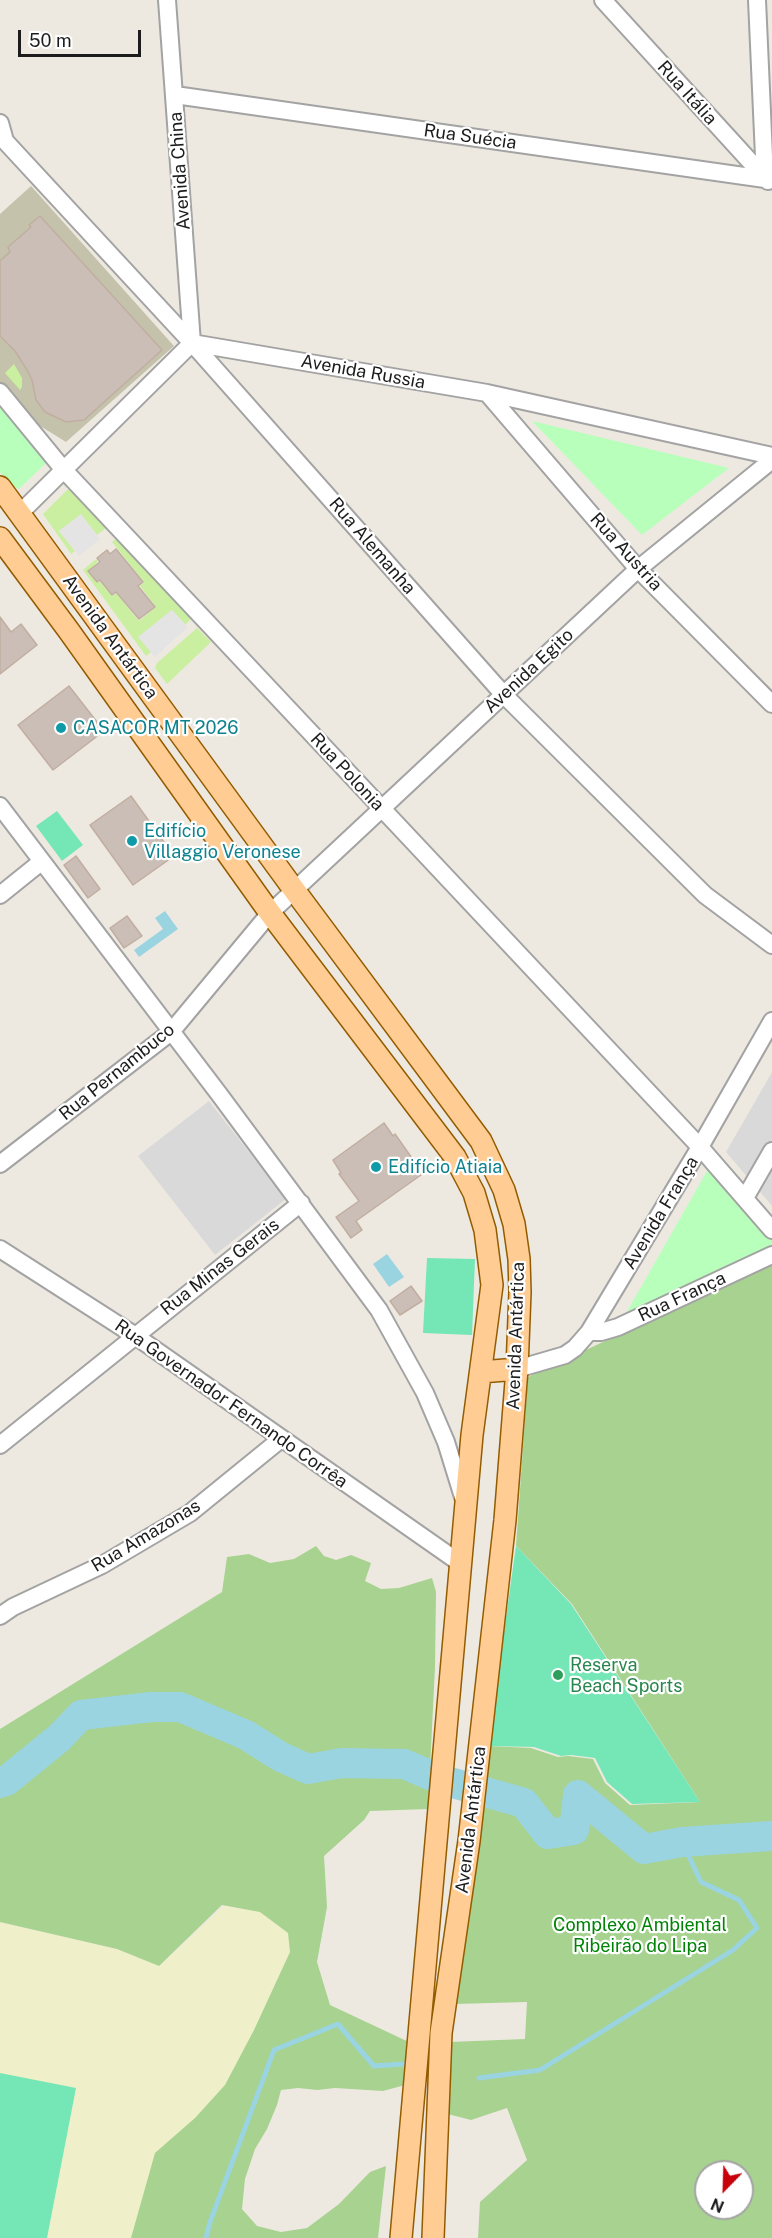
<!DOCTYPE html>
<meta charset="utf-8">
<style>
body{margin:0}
#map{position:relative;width:772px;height:2238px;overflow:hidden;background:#eee9e0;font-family:"Public Sans",sans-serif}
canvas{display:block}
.north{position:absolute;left:694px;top:2160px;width:60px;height:60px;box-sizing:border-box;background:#fff;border:2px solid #a4a4a4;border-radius:50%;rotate:203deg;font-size:16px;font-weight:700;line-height:24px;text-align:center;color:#1c1c1c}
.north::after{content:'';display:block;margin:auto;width:21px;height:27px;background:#c70009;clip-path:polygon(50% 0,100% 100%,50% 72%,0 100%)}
.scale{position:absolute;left:18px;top:30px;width:123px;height:27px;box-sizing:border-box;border:3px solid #1c1c1c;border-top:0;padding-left:8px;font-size:18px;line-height:21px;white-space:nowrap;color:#1c1c1c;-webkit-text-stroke:4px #fff;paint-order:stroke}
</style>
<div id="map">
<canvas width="772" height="2238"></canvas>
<div class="north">N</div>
<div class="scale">50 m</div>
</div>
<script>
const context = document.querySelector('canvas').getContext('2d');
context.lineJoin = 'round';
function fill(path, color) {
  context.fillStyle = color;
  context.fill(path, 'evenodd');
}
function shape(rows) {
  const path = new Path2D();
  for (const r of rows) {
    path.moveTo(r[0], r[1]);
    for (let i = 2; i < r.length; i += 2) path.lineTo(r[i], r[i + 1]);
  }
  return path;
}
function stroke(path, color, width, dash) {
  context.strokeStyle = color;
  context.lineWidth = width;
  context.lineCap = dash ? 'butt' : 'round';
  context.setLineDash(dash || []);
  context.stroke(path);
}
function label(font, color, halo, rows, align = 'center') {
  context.font = font + ' "Public Sans",sans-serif';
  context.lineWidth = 4.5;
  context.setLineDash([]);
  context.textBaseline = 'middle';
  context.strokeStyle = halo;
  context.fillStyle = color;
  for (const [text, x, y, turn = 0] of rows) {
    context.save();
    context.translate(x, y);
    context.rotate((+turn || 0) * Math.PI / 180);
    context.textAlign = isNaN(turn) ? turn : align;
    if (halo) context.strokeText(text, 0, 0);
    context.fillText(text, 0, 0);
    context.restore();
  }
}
fill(shape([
 [772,1072,772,1206,726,1152],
 [209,1101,286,1199,215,1255,138,1156]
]), '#dad9d9');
fill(shape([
 [31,186,174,346,66,442,37,424,0,382,0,214]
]), '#c4c2ab');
fill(shape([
 [224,1906,261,1912,289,1933,291,1952,256,2030,226,2086,132,2238,0,2238,0,1922,119,1950,160,1966]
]), '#eff0c9');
fill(shape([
 [14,364,22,378,22,387,20,390,5,373],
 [71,489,107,527,97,535,81,515,59,531,75,551,71,554,43,514,67,490],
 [118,537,191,619,185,625,172,610,139,637,151,652,146,656,83,570,96,559,98,562,88,572,97,583,100,581,112,596,116,593,139,621,156,607,140,586,144,582,112,542],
 [197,628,211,642,167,684,155,668,157,663]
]), '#caefa0');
fill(shape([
 [772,1263,772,2238,478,2238,480,2202,527,2160,507,2108,471,2120,440,2112,449,2042,525,2039,527,2002,454,2004,488,1746,531,1748,558,1757,568,1756,593,1759,605,1783,630,1805,700,1802,572,1604,516,1546,528,1377],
 [706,2172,742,2172,742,2208,706,2208],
 [316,1546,324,1556,336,1560,351,1555,371,1563,365,1581,381,1589,399,1588,432,1578,436,1592,435,1667,428,1809,370,1811,364,1820,324,1856,327,1907,317,1962,330,2005,411,2043,405,2085,383,2091,335,2088,317,2090,298,2088,281,2090,277,2105,267,2129,255,2149,245,2179,242,2209,257,2226,281,2232,307,2228,339,2204,370,2172,386,2166,378,2238,131,2238,155,2153,195,2118,225,2085,254,2030,290,1952,288,1933,260,1912,222,1905,159,1966,117,1949,0,1922,0,1729,222,1592,227,1557,249,1554,270,1563,294,1559]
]), '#a7d290');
fill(shape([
 [0,401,44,455,46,463,19,489,8,484,0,472],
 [532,421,729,468,642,535],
 [707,1171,716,1172,772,1235,772,1246,768,1251,624,1317]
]), '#b7ffba');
fill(shape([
 [57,811,83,845,62,861,36,826],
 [427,1258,475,1259,472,1335,423,1333],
 [516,1546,571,1604,700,1802,632,1804,607,1782,595,1758,571,1755,561,1756,534,1747,488,1746],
 [0,2073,76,2088,47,2238,0,2238]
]), '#75e6b6');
fill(shape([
 [81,514,100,539,79,556,59,531],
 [172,610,188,627,155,657,138,637]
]), '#e4e4e4');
fill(shape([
 [165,911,178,929,139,957,134,950,163,929,155,918],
 [387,1254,404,1277,389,1287,373,1264]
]), '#9bd4e1');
stroke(shape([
 [479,2078,540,2070,733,1950,757,1928,739,1900,701,1882,682,1842],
 [206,2238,210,2222,274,2050,338,2024,374,2066,404,2064]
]), '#9bd4e1', 5);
stroke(shape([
 [0,1783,6,1781,59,1738,81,1715,152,1707,180,1707,246,1735,281,1757,308,1769,342,1763,404,1764,439,1779,524,1803,548,1834,574,1830,578,1795,644,1849,682,1842,772,1836]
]), '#9bd4e1', 30);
const building = shape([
 [40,216,162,350,84,420,66,422,45,412,36,400,32,380,27,370,15,351,0,336,0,261,10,252,8,247,31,227,29,225,40,216],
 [116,549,143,582,138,586,155,607,139,619,116,592,112,595,100,580,97,582,88,571,100,562,97,558,107,550,110,554,116,549],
 [0,617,11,632,21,624,37,645,0,674,0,617],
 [69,686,104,731,53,770,18,725,69,686],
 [131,796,174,856,133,885,90,825,131,796],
 [76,856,100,889,88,898,64,865,76,856],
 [127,916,142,936,124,948,110,928,127,916],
 [384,1123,393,1136,395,1134,414,1161,412,1162,421,1175,356,1221,362,1230,351,1238,336,1217,359,1201,339,1174,341,1173,333,1160,384,1123],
 [411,1286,422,1301,400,1315,390,1301,411,1286]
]);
fill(building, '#cabeb6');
stroke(building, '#c1aea1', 1.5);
const minor = shape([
 [167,0,192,343],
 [603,0,768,181],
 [175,95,765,179,757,0],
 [0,123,5,141,192,343,504,695,705,895,772,945],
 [0,392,63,469,700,1147,772,1230],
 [487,393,638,569,772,704],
 [19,514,192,343,487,393,772,456],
 [0,806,219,1094,379,1310,425,1393,446,1442,463,1497],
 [0,895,41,862],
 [0,1164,171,1032,270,913,638,569,772,460],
 [745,1198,772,1151],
 [0,1249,134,1335,460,1563],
 [589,1332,601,1332,618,1327,772,1255],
 [517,1369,565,1355,575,1348,589,1332,700,1147,772,1021],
 [0,1445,301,1203],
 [0,1616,13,1607,102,1565,190,1513,281,1439]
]);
const major = shape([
 [0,487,295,891,481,1141,504,1190,514,1224,519,1259,520,1292,517,1369,505,1520,469,1841,441,2033,433,2238],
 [0,538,69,631,270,913,455,1157,474,1193,485,1230,492,1285,472,1435,401,2238],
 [481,1372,517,1369]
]);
stroke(minor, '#a3a3a3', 20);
stroke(major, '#935c00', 24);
stroke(minor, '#fff', 16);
stroke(major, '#ffcc94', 21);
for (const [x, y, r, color] of [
 [61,728,6,"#0f9aa8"],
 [132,841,6,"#0f9aa8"],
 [376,1167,6,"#0f9aa8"],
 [558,1675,6,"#2e9e5b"]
]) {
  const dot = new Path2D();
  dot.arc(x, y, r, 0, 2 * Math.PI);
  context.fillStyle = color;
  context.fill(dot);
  stroke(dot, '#fff', 2);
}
label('18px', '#1c1c1c', '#fff', [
 ["Rua Itália",687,93,48],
 ["Rua Suécia",470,137,8],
 ["Avenida China",180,171,-94],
 ["Avenida Russia",363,372,10],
 ["Rua Alemanha",372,546,49],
 ["Rua Austria",626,552,48],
 ["Avenida Antártica",110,637,54],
 ["Avenida Egito",529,671,-43],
 ["Rua Polonia",347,772,47],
 ["Rua Pernambuco",117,1072,-39],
 ["Avenida França",661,1213,-59],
 ["Rua Minas Gerais",220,1267,-38],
 ["Rua França",682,1297,-25],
 ["Avenida Antártica",516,1336,-88],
 ["Rua Governador Fernando Corrêa",231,1404,35],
 ["Rua Amazonas",146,1536,-31],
 ["Avenida Antártica",471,1820,-83]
]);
label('18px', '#0d838f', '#fff', [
 ["CASACOR MT 2026",73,728],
 ["Edifício",144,831],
 ["Villaggio Veronese",144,852],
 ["Edifício Atiaia",388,1167]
], 'left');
label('18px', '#27864d', '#fff', [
 ["Reserva",570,1665],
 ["Beach Sports",570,1686]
], 'left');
label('18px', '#018306', '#fff', [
 ["Complexo Ambiental",640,1925],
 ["Ribeirão do Lipa",640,1946]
]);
</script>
